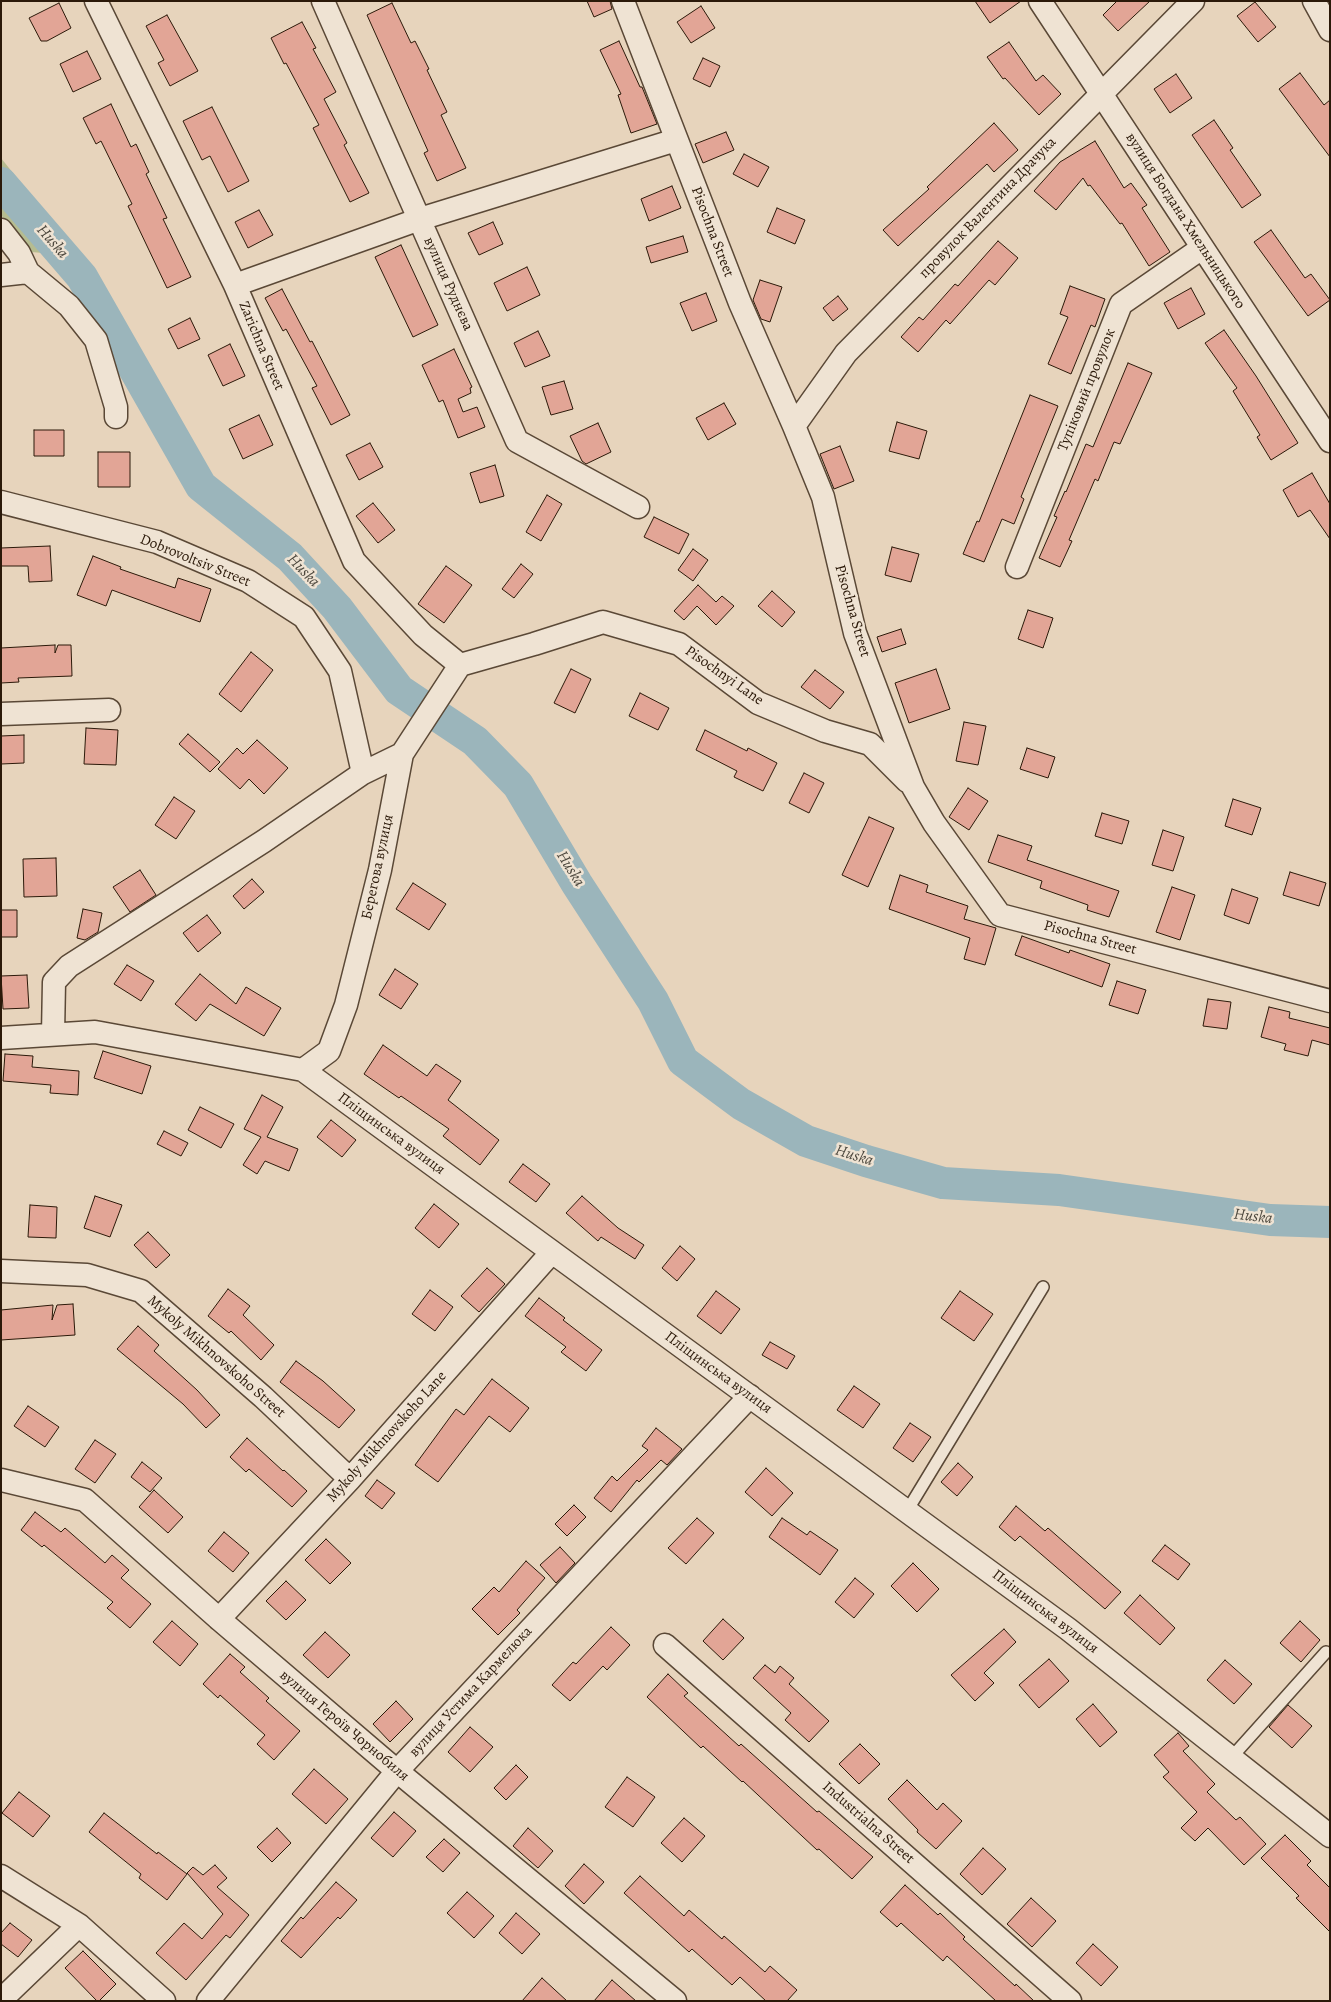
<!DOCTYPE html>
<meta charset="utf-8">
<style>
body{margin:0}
#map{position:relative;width:1331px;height:2002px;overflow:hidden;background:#e7d4bc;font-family:Alegreya,serif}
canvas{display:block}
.frame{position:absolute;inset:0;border:2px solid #2b1909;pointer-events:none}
</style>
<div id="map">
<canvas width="1331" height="2002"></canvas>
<div class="frame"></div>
</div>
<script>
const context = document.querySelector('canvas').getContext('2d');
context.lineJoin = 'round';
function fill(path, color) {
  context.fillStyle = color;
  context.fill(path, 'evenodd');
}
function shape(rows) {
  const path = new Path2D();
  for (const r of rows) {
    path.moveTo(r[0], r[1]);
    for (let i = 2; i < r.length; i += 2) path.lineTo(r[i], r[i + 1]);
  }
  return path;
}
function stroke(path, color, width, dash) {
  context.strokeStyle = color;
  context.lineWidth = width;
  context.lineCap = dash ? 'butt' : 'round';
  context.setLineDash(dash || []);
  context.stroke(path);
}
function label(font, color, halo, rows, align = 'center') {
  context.font = font + ' Alegreya,serif';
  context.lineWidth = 5;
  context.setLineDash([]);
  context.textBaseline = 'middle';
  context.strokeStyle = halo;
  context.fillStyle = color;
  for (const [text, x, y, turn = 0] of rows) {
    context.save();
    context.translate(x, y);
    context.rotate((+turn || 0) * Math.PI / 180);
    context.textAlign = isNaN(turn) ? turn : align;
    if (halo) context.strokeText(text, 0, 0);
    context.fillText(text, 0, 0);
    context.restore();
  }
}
fill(shape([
 [1,158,79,256,31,252,1,215]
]), '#b6bc90');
stroke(shape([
 [1,183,82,277,201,486,290,557,337,608,399,690,475,741,518,785,577,884,653,1001,683,1061,741,1104,806,1141,866,1161,943,1183,1059,1190,1270,1220,1330,1222]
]), '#9bb5bb', 32);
const building = shape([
 [587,1,610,1,612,9,594,17,587,1],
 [975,1,1021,1,990,23,975,1],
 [1117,1,1150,1,1118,31,1103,15,1117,1],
 [1255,2,1276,27,1258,42,1237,16,1255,2],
 [59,3,71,28,47,41,41,41,29,18,59,3],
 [392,3,411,43,415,41,429,69,427,70,447,112,441,115,466,168,437,181,424,153,428,151,367,15,392,3],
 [701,6,715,28,691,43,677,22,701,6],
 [167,15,198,71,170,86,158,63,164,60,146,26,167,15],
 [302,22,316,48,313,49,336,92,324,99,347,143,344,145,369,193,350,202,313,128,319,125,286,63,284,64,271,38,302,22],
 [619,41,640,87,642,87,657,124,631,133,618,95,621,94,600,50,619,41],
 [1009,42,1036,81,1043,75,1061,94,1039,115,1005,78,1003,79,987,57,1009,42],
 [87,51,101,79,73,92,60,64,87,51],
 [703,58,720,66,710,87,693,79,703,58],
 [1300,73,1324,105,1330,100,1330,157,1279,89,1300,73],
 [1176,74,1192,98,1170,113,1154,89,1176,74],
 [111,104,131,147,136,144,149,172,146,174,167,218,163,219,191,277,167,288,128,206,132,204,101,141,96,144,83,118,111,104],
 [212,107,249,181,228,192,210,156,202,160,183,121,212,107],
 [1214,120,1233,148,1230,150,1261,195,1242,208,1192,135,1214,120],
 [994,123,1018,150,994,172,987,164,898,246,883,230,929,189,927,187,994,123],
 [726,132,734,150,703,163,695,144,726,132],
 [1095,141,1124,188,1131,183,1147,205,1142,208,1170,252,1149,266,1122,223,1120,224,1090,185,1088,186,1083,178,1056,210,1034,191,1060,162,1095,141],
 [744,154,769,167,758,187,733,174,744,154],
 [672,186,681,208,649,221,641,199,672,186],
 [777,208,805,220,795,244,767,232,777,208],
 [259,210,273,235,248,248,235,222,259,210],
 [493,222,503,244,479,255,468,233,493,222],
 [1271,230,1305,278,1311,274,1330,300,1308,316,1254,242,1271,230],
 [683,236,688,252,651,263,646,247,683,236],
 [998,241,1018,258,995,285,989,280,950,324,946,320,918,352,901,337,919,317,923,320,955,284,958,286,998,241],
 [401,245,438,325,413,337,375,257,401,245],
 [527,267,540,295,507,311,494,283,527,267],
 [760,280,782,287,770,322,761,319,753,300,760,280],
 [1070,286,1105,299,1095,327,1091,325,1071,374,1048,364,1068,317,1060,314,1070,286],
 [1191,288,1205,314,1178,329,1164,303,1191,288],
 [282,289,310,342,312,341,350,415,331,425,312,388,317,386,286,329,283,331,265,298,282,289],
 [706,293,717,321,692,331,680,303,706,293],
 [838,296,848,309,833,321,823,308,838,296],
 [190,318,200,339,178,349,168,329,190,318],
 [1224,330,1256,376,1298,443,1271,460,1257,437,1260,435,1233,391,1237,388,1205,343,1224,330],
 [538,331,550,356,525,367,514,343,538,331],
 [230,344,245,376,223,386,208,355,230,344],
 [454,349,472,387,470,388,471,393,458,399,463,412,477,407,485,427,458,438,443,400,439,402,422,365,454,349],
 [1128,363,1152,373,1120,444,1114,442,1098,481,1095,479,1069,540,1072,541,1060,567,1039,558,1057,517,1054,516,1065,491,1066,492,1086,444,1093,447,1128,363],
 [564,381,573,409,551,415,542,387,564,381],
 [1030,395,1058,406,1021,497,1024,499,1014,524,1002,519,984,562,963,554,977,521,979,522,1030,395],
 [724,403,736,424,708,440,696,418,724,403],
 [259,415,273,445,243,459,229,429,259,415],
 [897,422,927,431,919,459,889,451,897,422],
 [598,423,611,452,586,464,582,461,570,436,598,423],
 [34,430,64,430,64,456,34,456,34,430],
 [370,443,383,467,359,480,346,455,370,443],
 [840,446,854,481,834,489,820,454,840,446],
 [98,452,130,452,130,487,98,487,98,452],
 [495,465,504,496,480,503,470,473,495,465],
 [1312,473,1330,504,1330,539,1310,510,1298,517,1283,490,1312,473],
 [547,495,562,504,541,541,526,532,547,495],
 [373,503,395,530,378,543,356,516,373,503],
 [654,517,689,534,679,554,644,537,654,517],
 [50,546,52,581,29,582,28,566,1,566,1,548,50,546],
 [892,547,919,554,911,582,885,575,892,547],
 [693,549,708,560,693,581,678,570,693,549],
 [93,556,121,567,120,569,175,588,178,578,211,589,200,622,112,590,106,606,77,595,93,556],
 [521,564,533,574,514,598,502,589,521,564],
 [446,566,472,585,444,623,418,604,446,566],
 [698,585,716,602,722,596,734,606,716,625,697,606,684,620,674,611,698,585],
 [772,591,795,612,782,627,758,606,772,591],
 [1028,610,1053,618,1043,648,1018,639,1028,610],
 [901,629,906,644,882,652,877,637,901,629],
 [55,645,55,653,58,645,71,645,72,676,18,678,19,682,1,683,1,648,55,645],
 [251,652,273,670,241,712,219,694,251,652],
 [571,669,591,679,575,713,554,703,571,669],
 [936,669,950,709,909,723,895,683,936,669],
 [815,670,844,692,830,709,801,687,815,670],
 [640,693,669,708,658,730,629,716,640,693],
 [964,722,986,726,978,765,956,761,964,722],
 [86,728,118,730,116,765,84,764,86,728],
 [705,730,747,751,748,748,777,763,763,791,734,777,737,771,696,750,705,730],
 [188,734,220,762,210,772,179,744,188,734],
 [24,735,24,763,1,764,1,736,24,735],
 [257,740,288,768,264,794,249,779,240,789,218,769,237,748,243,754,257,740],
 [1027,748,1055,757,1048,778,1020,769,1027,748],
 [804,773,824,783,809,813,789,803,804,773],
 [968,788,988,801,969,830,949,817,968,788],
 [174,797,195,811,176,839,155,825,174,797],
 [1233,799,1261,808,1252,835,1225,826,1233,799],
 [1102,813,1129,821,1122,844,1095,836,1102,813],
 [869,817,894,828,868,887,842,875,869,817],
 [1163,830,1184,837,1173,871,1152,865,1163,830],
 [998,835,1032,846,1027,860,1119,891,1109,917,1087,910,1088,905,1040,888,1042,881,988,862,998,835],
 [56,858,57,896,24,897,23,859,56,858],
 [140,870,156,895,130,912,113,887,140,870],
 [1290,872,1326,883,1319,906,1283,895,1290,872],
 [900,875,928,885,926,892,968,906,964,919,996,928,985,965,964,959,970,938,889,909,900,875],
 [252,879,264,892,244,909,233,896,252,879],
 [413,883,446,904,429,930,396,909,413,883],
 [1172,887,1195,895,1180,940,1156,932,1172,887],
 [1232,889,1258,898,1249,924,1224,915,1232,889],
 [83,909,102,913,98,932,85,940,77,938,83,909],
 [1,910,17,910,17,937,1,937,1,910],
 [207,915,221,933,198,952,183,933,207,915],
 [1022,936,1069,953,1070,950,1110,964,1102,987,1015,955,1022,936],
 [127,965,154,981,141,1001,114,984,127,965],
 [395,969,418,984,401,1009,379,995,395,969],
 [200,974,236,1004,246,987,281,1008,264,1036,210,1004,196,1021,175,1004,200,974],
 [27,975,29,1008,3,1009,1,976,27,975],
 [1117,981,1146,990,1138,1014,1109,1005,1117,981],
 [1208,999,1231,1002,1227,1029,1203,1026,1208,999],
 [1269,1007,1290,1012,1289,1018,1330,1028,1330,1045,1312,1040,1308,1056,1284,1050,1286,1044,1261,1037,1269,1007],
 [383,1045,427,1076,436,1064,461,1081,448,1100,499,1140,480,1165,443,1136,449,1129,401,1096,399,1098,364,1074,383,1045],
 [103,1051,151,1066,142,1094,94,1078,103,1051],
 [5,1054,33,1056,32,1067,79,1071,78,1095,50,1093,51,1085,3,1081,5,1054],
 [262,1095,283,1107,267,1137,298,1149,289,1171,265,1161,257,1174,243,1165,261,1137,244,1129,262,1095],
 [200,1107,234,1124,221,1148,188,1130,200,1107],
 [331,1120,356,1140,342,1157,317,1137,331,1120],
 [164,1131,188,1143,181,1156,157,1144,164,1131],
 [523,1164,550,1184,536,1202,509,1182,523,1164],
 [95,1196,122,1205,110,1237,84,1228,95,1196],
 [582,1196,618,1228,644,1245,635,1259,601,1237,598,1241,566,1213,582,1196],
 [434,1204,459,1224,439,1248,415,1228,434,1204],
 [30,1205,57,1207,56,1238,28,1237,30,1205],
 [148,1232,170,1255,156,1268,134,1245,148,1232],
 [680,1246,695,1259,677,1281,662,1268,680,1246],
 [487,1268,505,1284,479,1312,461,1296,487,1268],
 [228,1289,250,1306,243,1315,274,1345,261,1360,231,1331,229,1333,208,1316,228,1289],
 [430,1290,453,1307,435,1331,412,1314,430,1290],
 [716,1291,740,1309,721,1334,697,1316,716,1291],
 [960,1291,993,1314,974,1341,941,1318,960,1291],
 [539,1298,565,1318,563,1320,602,1350,586,1371,561,1352,566,1347,525,1316,539,1298],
 [73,1304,75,1335,1,1340,1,1310,53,1305,52,1320,57,1305,73,1304],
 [138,1326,159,1345,154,1351,197,1390,220,1415,206,1428,183,1404,117,1349,138,1326],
 [770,1342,795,1356,787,1369,762,1355,770,1342],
 [296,1361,323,1381,355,1410,339,1428,280,1382,296,1361],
 [492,1379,529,1408,510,1432,489,1416,438,1482,415,1465,456,1409,464,1415,492,1379],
 [854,1386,880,1404,863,1428,837,1410,854,1386],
 [28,1406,59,1427,45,1447,14,1426,28,1406],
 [910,1423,931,1437,913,1462,893,1448,910,1423],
 [656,1428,682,1449,667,1465,661,1460,639,1482,637,1480,611,1512,594,1498,612,1476,617,1481,648,1450,642,1446,656,1428],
 [247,1438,283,1471,284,1470,307,1491,292,1507,249,1469,246,1472,230,1457,247,1438],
 [95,1440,116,1454,95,1483,75,1469,95,1440],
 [142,1462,162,1478,150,1492,131,1477,142,1462],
 [958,1463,973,1477,957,1496,941,1482,958,1463],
 [766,1468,793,1493,772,1516,745,1492,766,1468],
 [377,1480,395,1493,382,1509,365,1496,377,1480],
 [154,1490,183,1517,168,1533,139,1507,154,1490],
 [574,1505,586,1517,567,1536,555,1524,574,1505],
 [1016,1506,1045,1531,1048,1528,1121,1592,1105,1609,1020,1536,1015,1541,999,1527,1016,1506],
 [35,1512,61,1532,65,1528,105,1563,112,1555,129,1570,121,1578,151,1604,130,1628,107,1608,113,1602,44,1545,42,1547,21,1530,35,1512],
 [697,1518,714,1533,686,1564,668,1548,697,1518],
 [782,1518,807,1535,810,1531,838,1550,820,1575,769,1537,782,1518],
 [224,1532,249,1553,233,1572,208,1551,224,1532],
 [326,1539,351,1563,330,1584,305,1560,326,1539],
 [1165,1545,1190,1564,1178,1580,1152,1561,1165,1545],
 [560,1547,575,1563,556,1583,540,1565,560,1547],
 [526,1561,545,1578,517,1610,520,1613,498,1635,472,1609,494,1587,499,1592,526,1561],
 [913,1563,939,1589,917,1612,891,1586,913,1563],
 [855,1578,874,1594,854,1618,835,1602,855,1578],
 [286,1581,306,1600,286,1620,266,1601,286,1581],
 [1140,1595,1175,1628,1160,1645,1124,1613,1140,1595],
 [723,1619,744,1638,723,1660,703,1641,723,1619],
 [172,1621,198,1644,180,1666,153,1642,172,1621],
 [1300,1621,1320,1640,1301,1662,1280,1643,1300,1621],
 [611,1627,630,1645,607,1670,603,1666,570,1701,552,1685,573,1662,576,1664,611,1627],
 [1004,1629,1016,1642,984,1673,994,1683,975,1701,951,1675,1004,1629],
 [325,1632,350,1655,328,1678,303,1655,325,1632],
 [230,1654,245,1667,240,1672,269,1698,266,1701,300,1731,274,1760,257,1744,265,1735,220,1695,218,1698,203,1684,230,1654],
 [1049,1659,1069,1681,1039,1708,1019,1685,1049,1659],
 [1225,1660,1252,1684,1234,1704,1207,1680,1225,1660],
 [765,1665,775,1673,780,1666,794,1678,789,1684,829,1721,809,1742,785,1720,791,1713,753,1678,765,1665],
 [668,1674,688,1693,684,1696,739,1746,741,1744,817,1812,819,1811,873,1857,852,1879,819,1849,817,1850,743,1781,742,1782,703,1746,701,1748,647,1697,668,1674],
 [396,1701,413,1719,390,1742,373,1724,396,1701],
 [1093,1704,1117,1732,1100,1747,1076,1719,1093,1704],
 [1288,1705,1312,1726,1292,1748,1269,1727,1288,1705],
 [470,1727,493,1747,470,1772,448,1752,470,1727],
 [1178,1733,1189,1746,1183,1751,1215,1784,1207,1792,1236,1820,1240,1817,1266,1844,1244,1865,1208,1828,1195,1841,1181,1828,1197,1812,1163,1777,1169,1772,1154,1755,1178,1733],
 [860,1744,880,1764,859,1784,839,1764,860,1744],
 [516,1765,528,1777,506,1800,494,1788,516,1765],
 [314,1769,348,1799,326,1824,292,1794,314,1769],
 [627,1777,655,1797,633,1827,605,1807,627,1777],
 [907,1780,937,1810,943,1803,962,1821,936,1849,917,1832,918,1830,888,1799,907,1780],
 [19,1792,50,1816,33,1837,2,1813,19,1792],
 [394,1812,416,1831,393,1857,371,1838,394,1812],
 [104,1813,157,1854,158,1852,187,1874,167,1900,139,1878,141,1874,89,1832,104,1813],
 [684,1818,705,1836,682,1862,661,1843,684,1818],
 [277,1828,291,1843,272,1862,257,1847,277,1828],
 [528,1828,553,1851,538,1868,513,1846,528,1828],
 [1285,1835,1311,1861,1307,1865,1330,1888,1330,1932,1296,1898,1299,1896,1261,1858,1285,1835],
 [444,1839,460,1853,443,1872,426,1857,444,1839],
 [983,1848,1006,1869,982,1895,960,1874,983,1848],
 [584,1864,604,1882,584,1904,565,1886,584,1864],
 [215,1865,227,1878,217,1887,249,1915,230,1938,226,1935,186,1980,156,1953,184,1923,202,1939,223,1914,187,1873,193,1867,203,1875,215,1865],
 [640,1876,684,1916,689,1910,722,1939,724,1936,765,1972,770,1966,797,1990,787,2001,766,2001,740,1977,732,1985,692,1949,689,1952,624,1893,640,1876],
 [336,1882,357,1900,340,1919,338,1917,301,1958,281,1941,301,1917,303,1919,336,1882],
 [905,1885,938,1915,940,1913,965,1937,963,1939,1015,1986,1016,1984,1034,2001,996,2001,947,1956,943,1961,901,1923,897,1927,880,1912,905,1885],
 [467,1892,494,1916,474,1938,447,1913,467,1892],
 [1031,1898,1056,1921,1032,1947,1007,1924,1031,1898],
 [516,1913,540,1934,522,1954,499,1933,516,1913],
 [10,1923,32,1940,18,1957,1,1944,1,1933,10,1923],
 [1093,1944,1118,1967,1101,1986,1076,1963,1093,1944],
 [83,1951,116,1984,99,2001,97,2001,65,1968,83,1951],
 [542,1978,567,2001,522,2001,542,1978],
 [612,1980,636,2001,594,2001,612,1980]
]);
fill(building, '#e2a596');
stroke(building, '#2b1909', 1);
const service = shape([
 [907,1511,1043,1287],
 [1231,1758,1326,1652]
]);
const minor = shape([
 [96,1,235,285,354,561,423,635,460,665],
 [323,1,517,441,638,507],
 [623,1,740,303,794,426,823,497,855,633,913,787,934,823,1000,915,1330,1001],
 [1040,1,1330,441],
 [1314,1,1330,30],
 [1,230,19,253,28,272,69,306,96,340,116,407,116,417],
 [1,275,28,272],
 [235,285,420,219,676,140],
 [794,426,846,353,1193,1],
 [1,502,157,542,248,581,304,617,340,671,363,773],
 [1017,567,1121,304,1202,248],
 [460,665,534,644,603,622,679,644,758,703,825,731,870,744,907,781],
 [1,714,109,710],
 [53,1034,54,982,69,966,264,841,363,773,402,754],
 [1,1038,95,1032,303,1070,1068,1629,1330,1836],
 [303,1070,329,1051,346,1005,380,870,402,754,460,665],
 [1,1271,87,1275,141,1291,263,1397,350,1479],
 [1,1480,85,1500,219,1619,397,1771,675,2001],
 [219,1619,350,1479,552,1252],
 [665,1645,1070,2001],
 [1,1876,79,1925,164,2001],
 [1,2000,79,1925],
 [208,2001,397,1771,750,1396]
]);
stroke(service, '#5a4836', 14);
stroke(minor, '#5a4836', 25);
stroke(service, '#efe3d3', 11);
stroke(minor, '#efe3d3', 22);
label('15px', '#2b1909', '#efe3d3', [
 ["провулок Валентина Драчука",988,208,-46],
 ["вулиця Богдана Хмельницького",1185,221,57],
 ["Pisochna Street",712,232,69],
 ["вулиця Руднєва",448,284,66],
 ["Zarichna Street",261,346,67],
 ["Тупіковий провулок",1087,390,-68],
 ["Dobrovoltsiv Street",195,561,22],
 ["Pisochna Street",852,611,74],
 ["Pisochnyi Lane",724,676,35],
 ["Берегова вулиця",378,867,-78],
 ["Pisochna Street",1090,938,15],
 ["Пліщинська вулиця",391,1134,36],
 ["Mykoly Mikhnovskoho Street",216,1357,41],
 ["Пліщинська вулиця",718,1373,36],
 ["Mykoly Mikhnovskoho Lane",387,1437,-48],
 ["Пліщинська вулиця",1045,1612,37],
 ["вулиця Устима Кармелюка",471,1692,-47],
 ["вулиця Героїв Чорнобиля",344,1726,40],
 ["Industrialna Street",868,1823,41]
]);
label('italic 16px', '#4d483e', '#efe3d3', [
 ["Huska",52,242,49],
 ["Huska",303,571,46],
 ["Huska",570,869,58],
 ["Huska",854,1156,17],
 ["Huska",1253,1217,7]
]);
</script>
